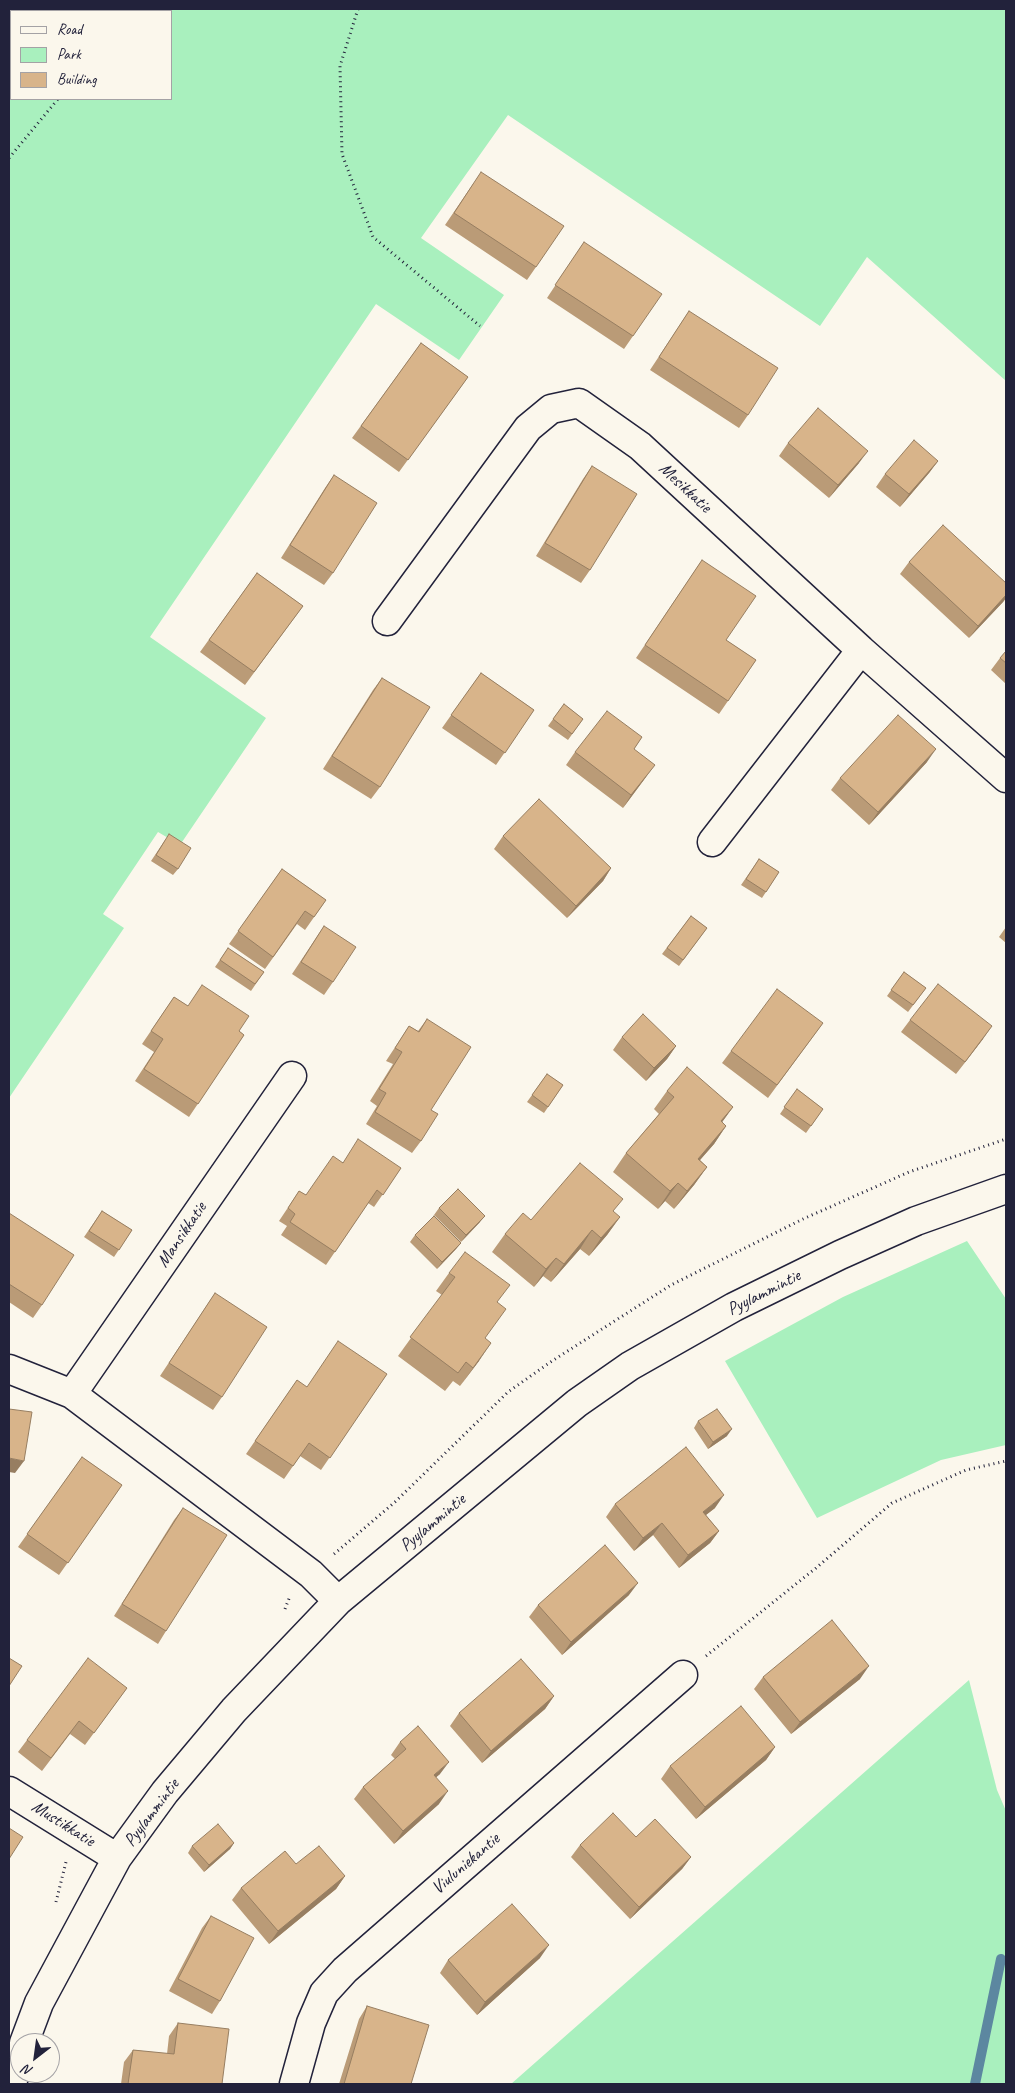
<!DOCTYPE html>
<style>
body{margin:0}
#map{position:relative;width:1015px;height:2093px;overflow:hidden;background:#fbf7ec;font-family:Caveat,sans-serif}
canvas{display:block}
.frame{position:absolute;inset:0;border:10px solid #22223b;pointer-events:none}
.legend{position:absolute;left:10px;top:10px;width:162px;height:90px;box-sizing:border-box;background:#fbf7ec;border:1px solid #a4a2a5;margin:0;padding:6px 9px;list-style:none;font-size:15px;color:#22223b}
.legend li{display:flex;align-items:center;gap:10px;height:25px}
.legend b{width:25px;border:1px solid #a4a2a5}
.north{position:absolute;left:10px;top:2033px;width:50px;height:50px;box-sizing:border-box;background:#fbf7ec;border:1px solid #a4a2a5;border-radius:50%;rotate:210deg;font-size:14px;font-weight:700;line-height:20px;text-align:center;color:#22223b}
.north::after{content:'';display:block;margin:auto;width:18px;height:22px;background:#22223b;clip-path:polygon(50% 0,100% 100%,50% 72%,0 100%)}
</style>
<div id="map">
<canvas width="1015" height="2093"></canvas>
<div class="frame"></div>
<ul class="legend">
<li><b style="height:6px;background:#fbf7ec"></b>Road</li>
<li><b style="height:14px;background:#a9f0be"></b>Park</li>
<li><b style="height:14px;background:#d8b48a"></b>Building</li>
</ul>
<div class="north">N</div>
</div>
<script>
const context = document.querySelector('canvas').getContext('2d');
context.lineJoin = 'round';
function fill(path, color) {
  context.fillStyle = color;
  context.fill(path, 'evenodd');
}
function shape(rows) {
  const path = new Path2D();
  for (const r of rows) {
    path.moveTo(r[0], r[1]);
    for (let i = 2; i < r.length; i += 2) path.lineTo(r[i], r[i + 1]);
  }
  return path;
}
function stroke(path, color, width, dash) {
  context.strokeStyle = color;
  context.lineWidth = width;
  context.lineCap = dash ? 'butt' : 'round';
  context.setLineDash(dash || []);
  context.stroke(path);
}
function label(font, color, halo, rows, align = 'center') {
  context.font = font + ' Caveat,sans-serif';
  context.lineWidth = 4;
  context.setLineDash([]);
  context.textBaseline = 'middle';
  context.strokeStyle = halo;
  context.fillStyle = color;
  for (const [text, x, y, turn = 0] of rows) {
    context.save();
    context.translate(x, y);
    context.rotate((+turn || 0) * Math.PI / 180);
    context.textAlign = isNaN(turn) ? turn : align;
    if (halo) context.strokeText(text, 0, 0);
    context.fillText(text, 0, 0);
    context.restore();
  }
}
fill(shape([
 [9,9,1006,9,1006,381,867,257,820,326,508,115,421,238,504,295,459,360,376,304,150,637,266,718,180,845,158,832,103,914,124,928,9,1098],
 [11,11,171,11,171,99,11,99],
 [967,1241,1006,1299,1006,1445,941,1460,817,1518,725,1361,843,1297],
 [969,1680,997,1790,1006,1811,1006,2084,511,2084]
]), '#a9f0be');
stroke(shape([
 [975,2084,1001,1959]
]), '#5c87a0', 10);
const minor = shape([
 [387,621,528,428,551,409,579,403,640,446,861,650,1006,778],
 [712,842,861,650],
 [9,1369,72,1394,311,1574,338,1601],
 [72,1394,292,1076],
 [9,1791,117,1858],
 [24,2043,39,2003,117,1858,165,1792,234,1710,338,1601,577,1403,630,1366,734,1307,840,1255,916,1221,1006,1189],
 [12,2084,20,2054],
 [294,2084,311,2023,324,1993,345,1970,683,1675]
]);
stroke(minor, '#22223b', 31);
stroke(shape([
 [358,9,340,66,342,154,373,237,480,326],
 [135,11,138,9],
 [9,158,58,99],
 [334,1554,395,1502,508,1392,552,1361,671,1285,803,1219,909,1172,1006,1139],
 [285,1609,290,1596],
 [706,1656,816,1568,892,1503,966,1470,1006,1461],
 [56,1902,66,1862]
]), '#22223b', 3, [1, 4]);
stroke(minor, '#fbf7ec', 28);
fill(shape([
 [473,184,536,267,527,280,445,225],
 [584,242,633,336,624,349,547,298],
 [689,311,748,415,739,428,650,370],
 [421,343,468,377,399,472,352,438],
 [788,443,859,463,829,498,779,456],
 [938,461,929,473,900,507,876,487,885,474],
 [592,466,590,570,581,583,536,556,583,479],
 [334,475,333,573,324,585,281,558,325,488],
 [702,560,726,640,756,660,719,714,636,658],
 [909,562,1006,583,1006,598,1003,602,969,638,900,574],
 [257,573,303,606,245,685,200,652],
 [1006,651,1006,684,991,670,1000,658],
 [481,673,534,710,496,765,442,728],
 [382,678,380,787,371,799,323,769,373,690],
 [564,704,583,719,568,740,548,726],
 [642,737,634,749,646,777,623,808,566,765,575,752],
 [927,762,869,825,831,790,840,778],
 [503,836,611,868,603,881,567,918,494,849],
 [165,840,178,869,173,875,151,861],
 [759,859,779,872,762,898,741,885],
 [282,869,326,900,305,930,297,924,265,969,229,944],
 [691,916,707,928,679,966,662,954],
 [324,926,333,982,324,995,292,974],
 [1006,927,1006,943,999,937],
 [228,948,264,972,251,991,215,967],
 [904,972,926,988,908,1012,887,996],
 [174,997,188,1006,239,1031,244,1035,189,1117,135,1081,154,1052,142,1044],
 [427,1019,431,1110,421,1141,412,1153,366,1124,377,1106,370,1101,393,1064,386,1061,409,1026,418,1031],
 [910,1020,983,1039,956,1074,901,1032],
 [823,1023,768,1098,722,1063,731,1051],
 [622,1037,676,1046,667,1059,646,1081,613,1050],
 [547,1074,563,1085,544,1113,527,1102],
 [797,1089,823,1109,806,1133,780,1114],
 [667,1091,733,1107,722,1122,726,1126,714,1144,700,1160,707,1167,694,1185,674,1209,665,1201,658,1209,613,1172,626,1153,659,1114,654,1109],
 [342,1162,401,1168,374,1207,368,1203,326,1265,281,1235,287,1226,279,1221,299,1191,306,1195],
 [439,1208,480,1222,461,1242,434,1215],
 [102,1211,132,1230,114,1257,84,1237],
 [9,1213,42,1305,33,1318,9,1302],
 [620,1217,607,1235,589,1256,580,1249,551,1282,543,1276,534,1287,492,1252,505,1234,531,1220],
 [415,1235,461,1243,456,1249,437,1269,410,1242],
 [449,1273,498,1302,485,1338,479,1361,460,1386,453,1381,445,1391,398,1356,442,1295,436,1291],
 [215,1293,222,1397,213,1410,160,1376],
 [387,1374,321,1470,300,1456,284,1479,246,1454,297,1380,306,1387],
 [698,1421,727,1436,708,1449,694,1428],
 [82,1457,122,1485,59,1575,18,1547],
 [615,1504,715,1508,706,1515,719,1531,710,1543,679,1568,653,1535,634,1551,606,1517],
 [183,1508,166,1631,158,1644,114,1616,174,1520],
 [629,1595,562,1655,529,1617,538,1605],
 [763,1677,860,1679,791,1734,754,1689],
 [127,1688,85,1745,70,1734,42,1771,18,1752,27,1740],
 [554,1696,545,1709,482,1763,450,1726,459,1713],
 [400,1742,440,1774,436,1777,439,1804,394,1844,354,1799,363,1787,395,1759,391,1755],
 [775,1747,766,1760,696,1819,661,1779,670,1766],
 [636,1837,691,1857,682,1869,630,1919,571,1857,580,1845],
 [234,1843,230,1849,204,1872,188,1853,192,1846],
 [296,1864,345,1876,336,1889,269,1944,232,1900,241,1888],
 [211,1916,220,2001,212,2014,169,1991,202,1928],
 [540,1958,477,2015,440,1973,448,1960],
 [367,2006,411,2084,339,2084,359,2019],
 [178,2023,222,2084,121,2084,124,2062,133,2050,167,2054,169,2036]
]), '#ba9b77');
fill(shape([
 [868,451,859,463,829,498,838,485],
 [938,461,929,473,900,507,909,494],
 [1006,595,1006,598,1003,602,969,638,978,626],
 [936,749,927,762,869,825,878,812],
 [655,765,646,777,623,808,631,795],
 [611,868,603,881,567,918,576,906],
 [992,1026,983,1039,956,1074],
 [676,1046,667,1059,646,1081,654,1068],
 [733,1107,720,1125,721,1121],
 [726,1126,714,1144,685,1177,698,1159],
 [707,1167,694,1185,674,1209,687,1191],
 [678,1183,665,1201,658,1209,670,1191],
 [485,1216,480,1222,461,1242,466,1235],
 [620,1217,607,1235,589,1256,601,1238],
 [592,1230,580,1249,551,1282,564,1264],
 [461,1243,456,1249,437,1269,442,1262],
 [556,1258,543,1276,534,1287,546,1269],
 [491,1343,479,1361,460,1386,473,1368],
 [732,1429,727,1436,708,1449,713,1442],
 [9,1458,24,1461,15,1473,9,1472],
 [724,1495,715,1508,694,1524,703,1512],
 [662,1523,653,1535,634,1551,643,1538],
 [719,1531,710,1543,679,1568,688,1555],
 [638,1583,629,1595,562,1655,571,1642],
 [869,1666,860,1679,791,1734,800,1722],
 [554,1696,545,1709,482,1763,491,1751],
 [775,1747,766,1760,696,1819,705,1807],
 [449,1762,440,1774,425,1787,434,1775],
 [448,1791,439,1804,394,1844,403,1831],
 [234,1843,230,1849,204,1872,209,1865],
 [691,1857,682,1869,630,1919,639,1907],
 [345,1876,336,1889,269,1944,278,1931],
 [549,1945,540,1958,477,2015,485,2002]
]), '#977e61');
const building = shape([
 [481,172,564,226,536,267,454,213,481,172],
 [584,242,662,294,633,336,555,285,584,242],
 [689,311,778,368,748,415,659,357,689,311],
 [421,343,468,377,408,460,361,426,421,343],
 [818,408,868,451,838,485,788,443,818,408],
 [914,440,938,461,909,494,885,474,914,440],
 [592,466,637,494,590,570,545,543,592,466],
 [334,475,377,503,333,573,290,545,334,475],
 [943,525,1006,583,1006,595,978,626,909,562,943,525],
 [702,560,756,596,726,640,756,660,728,701,645,645,702,560],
 [257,573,303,606,254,672,209,640,257,573],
 [1006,651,1006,663,1000,658,1006,651],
 [481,673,534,710,505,753,451,715,481,673],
 [382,678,430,707,380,787,332,756,382,678],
 [564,704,583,719,572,734,553,719,564,704],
 [607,711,642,737,634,749,655,765,631,795,575,752,607,711],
 [898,715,936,749,878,812,840,778,898,715],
 [539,799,611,868,576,906,503,836,539,799],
 [169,834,191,848,178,869,156,855,169,834],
 [759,859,779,872,766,892,746,879,759,859],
 [282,869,326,900,314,917,305,911,273,957,238,931,282,869],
 [691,916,707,928,683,960,667,948,691,916],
 [324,926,356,947,333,982,301,962,324,926],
 [228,948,264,972,255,984,220,960,228,948],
 [904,972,926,988,913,1005,891,990,904,972],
 [938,984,992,1026,965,1062,910,1020,938,984],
 [202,985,249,1016,239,1031,244,1035,198,1104,144,1069,163,1039,151,1031,174,997,188,1006,202,985],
 [777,989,823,1023,777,1085,731,1051,777,989],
 [643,1014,676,1046,654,1068,622,1037,643,1014],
 [427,1019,471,1047,431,1110,438,1114,421,1141,375,1112,386,1093,379,1089,402,1052,395,1048,409,1026,419,1032,427,1019],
 [687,1067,733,1107,721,1121,726,1126,698,1159,707,1167,687,1191,678,1183,670,1191,626,1153,674,1097,667,1091,687,1067],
 [547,1074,563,1085,548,1107,532,1095,547,1074],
 [797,1089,823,1109,811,1126,784,1107,797,1089],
 [358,1139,401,1168,383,1195,377,1190,335,1252,290,1222,295,1214,288,1208,299,1191,306,1195,333,1156,343,1163,358,1139],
 [580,1163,623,1199,613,1211,620,1217,601,1238,592,1230,564,1264,556,1258,546,1269,505,1234,523,1213,531,1220,580,1163],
 [458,1189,485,1216,466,1235,439,1208,458,1189],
 [102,1211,132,1230,119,1250,89,1231,102,1211],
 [9,1213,74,1255,42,1305,9,1284,9,1213],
 [434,1216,461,1243,442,1262,415,1235,434,1216],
 [465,1252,510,1285,497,1302,506,1309,485,1338,491,1343,473,1368,466,1362,458,1373,410,1337,455,1277,449,1273,465,1252],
 [215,1293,267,1327,222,1397,169,1363,215,1293],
 [338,1341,387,1374,330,1458,309,1443,293,1466,255,1441,297,1380,307,1387,338,1341],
 [9,1409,32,1412,24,1461,9,1458,9,1409],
 [717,1409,732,1429,713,1442,698,1421,717,1409],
 [686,1447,724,1495,703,1512,719,1531,688,1555,662,1523,643,1538,615,1504,686,1447],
 [82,1457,122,1485,68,1563,27,1534,82,1457],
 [183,1508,227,1535,166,1631,122,1604,183,1508],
 [605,1545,638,1583,571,1642,538,1605,605,1545],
 [832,1620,869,1666,800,1722,763,1677,832,1620],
 [9,1658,22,1666,9,1686,9,1658],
 [88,1658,127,1688,94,1733,79,1721,51,1758,27,1740,88,1658],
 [521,1659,554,1696,491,1751,459,1713,521,1659],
 [741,1706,775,1747,705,1807,670,1766,741,1706],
 [418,1726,449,1762,434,1775,448,1791,403,1831,363,1787,406,1749,400,1742,418,1726],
 [613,1813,636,1837,655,1819,691,1857,639,1907,580,1845,613,1813],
 [218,1824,234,1843,209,1865,192,1846,218,1824],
 [9,1828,23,1837,9,1859,9,1828],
 [319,1846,345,1876,278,1931,241,1888,285,1851,296,1864,319,1846],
 [512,1904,549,1945,485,2002,448,1960,512,1904],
 [211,1916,254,1938,220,2001,178,1979,211,1916],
 [367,2006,429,2025,411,2084,344,2084,367,2006],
 [178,2023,229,2029,222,2084,128,2084,133,2050,174,2054,178,2023]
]);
fill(building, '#d8b48a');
stroke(building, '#977e61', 1);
label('18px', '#22223b', '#fbf7ec', [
 ["Mesikkatie",685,488,43],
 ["Mansikkatie",182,1235,-56],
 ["Pyylammintie",764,1293,-27],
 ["Pyylammintie",433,1523,-40],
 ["Pyylammintie",152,1813,-53],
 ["Mustikkatie",63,1824,32],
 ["Viuluniekantie",466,1864,-41]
]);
</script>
